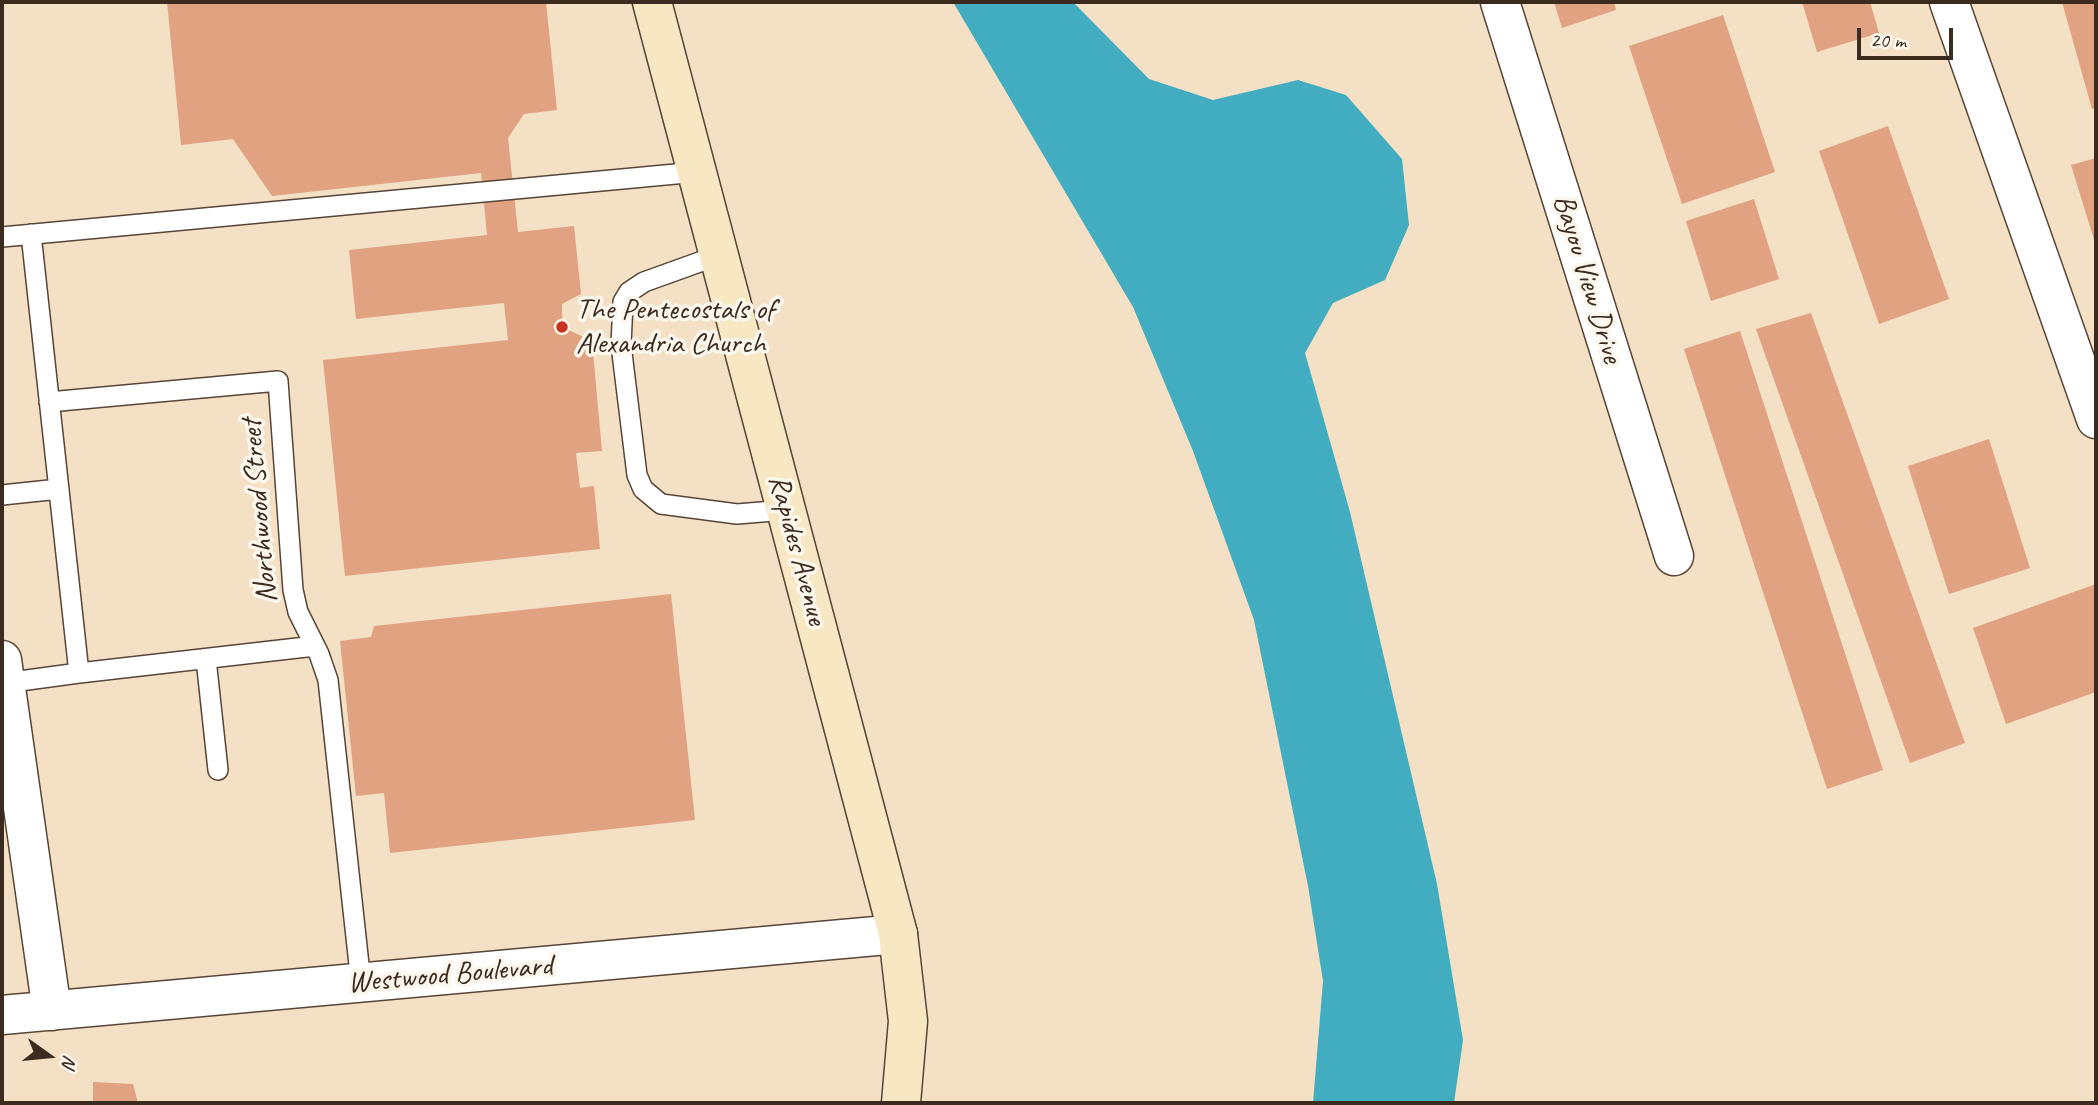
<!DOCTYPE html>
<style>
body{margin:0}
#map{position:relative;width:2098px;height:1105px;overflow:hidden;background:#f4e0c5;font-family:Caveat,sans-serif}
canvas{display:block}
.frame{position:absolute;inset:0;border:4px solid #3b2a1e;pointer-events:none}
.north{position:absolute;left:14px;top:1021px;width:70px;height:70px;-webkit-text-stroke:5px #fbf7ec;paint-order:stroke;rotate:105deg;font-size:19px;font-weight:700;line-height:28px;text-align:center;color:#3b2a1e}
.north::after{content:'';display:block;margin:auto;width:24px;height:32px;background:#3b2a1e;clip-path:polygon(50% 0,100% 100%,50% 72%,0 100%)}
.scale{position:absolute;left:1857px;top:28px;width:96px;height:32px;box-sizing:border-box;border:4px solid #3b2a1e;border-top:0;padding-left:9px;font-size:21px;line-height:24px;white-space:nowrap;color:#3b2a1e;-webkit-text-stroke:5px #fbf7ec;paint-order:stroke}
</style>
<div id="map">
<canvas width="2098" height="1105"></canvas>
<div class="frame"></div>
<div class="north">N</div>
<div class="scale">20 m</div>
</div>
<script>
const context = document.querySelector('canvas').getContext('2d');
context.lineJoin = 'round';
function fill(path, color) {
  context.fillStyle = color;
  context.fill(path, 'evenodd');
}
function shape(rows) {
  const path = new Path2D();
  for (const r of rows) {
    path.moveTo(r[0], r[1]);
    for (let i = 2; i < r.length; i += 2) path.lineTo(r[i], r[i + 1]);
  }
  return path;
}
function stroke(path, color, width, dash) {
  context.strokeStyle = color;
  context.lineWidth = width;
  context.lineCap = dash ? 'butt' : 'round';
  context.setLineDash(dash || []);
  context.stroke(path);
}
function label(font, color, halo, rows, align = 'center') {
  context.font = font + ' Caveat,sans-serif';
  context.lineWidth = 7;
  context.setLineDash([]);
  context.textBaseline = 'middle';
  context.strokeStyle = halo;
  context.fillStyle = color;
  for (const [text, x, y, turn = 0] of rows) {
    context.save();
    context.translate(x, y);
    context.rotate((+turn || 0) * Math.PI / 180);
    context.textAlign = isNaN(turn) ? turn : align;
    if (halo) context.strokeText(text, 0, 0);
    context.fillText(text, 0, 0);
    context.restore();
  }
}
fill(shape([
 [953,2,1073,2,1149,79,1213,100,1298,80,1346,95,1402,159,1409,225,1385,280,1333,303,1305,353,1350,512,1437,884,1463,1040,1454,1103,1313,1103,1323,981,1308,886,1254,620,1193,451,1133,307]
]), '#42acc1');
fill(shape([
 [167,2,546,2,557,110,524,114,508,138,518,232,574,226,581,294,562,304,562,327,592,341,602,451,576,453,580,488,594,486,600,549,345,576,323,360,508,340,504,303,356,319,349,250,487,235,481,173,272,196,233,139,181,145],
 [1554,2,1614,2,1616,10,1562,28],
 [1802,2,1870,2,1879,33,1817,52],
 [2062,2,2096,2,2096,108,2092,109],
 [1723,15,1775,172,1682,204,1629,46],
 [1888,126,1949,299,1879,324,1819,151],
 [2096,158,2096,246,2071,165],
 [1754,199,1779,279,1711,301,1686,221],
 [1811,313,1965,743,1910,763,1756,329],
 [1740,331,1883,770,1827,789,1684,349],
 [1989,439,2030,568,1949,594,1908,466],
 [2096,584,2096,692,2006,724,1973,628],
 [671,594,695,820,390,853,384,793,356,796,340,641,371,637,374,626],
 [93,1082,133,1084,138,1103,93,1103]
]), '#e0a280');
const service = shape([
 [31,234,79,673,315,646],
 [2,237,697,172],
 [719,255,644,282,629,292,623,302,621,345,637,475,643,489,661,504,737,514,786,510],
 [49,402,278,381,293,590,298,612,319,654,328,680,361,983],
 [2,495,59,489],
 [206,659,218,770],
 [5,683,79,673]
]);
const minor = shape([
 [1500,2,1674,556],
 [1949,2,2096,419],
 [2,660,52,1011],
 [2,1015,898,934]
]);
const secondary = shape([
 [652,2,898,934,908,1021,901,1103]
]);
stroke(service, '#574537', 22);
stroke(minor, '#574537', 41);
stroke(secondary, '#574537', 41);
stroke(service, '#fff', 19);
stroke(minor, '#fff', 38);
stroke(secondary, '#f7e8c3', 38);
for (const [x, y, r, color] of [
 [562,327,7,"#c8321e"]
]) {
  const dot = new Path2D();
  dot.arc(x, y, r, 0, 2 * Math.PI);
  context.fillStyle = color;
  context.fill(dot);
  stroke(dot, '#fbf7ec', 2.5);
}
label('30px', '#3b2a1e', '#fbf7ec', [
 ["Bayou View Drive",1587,279,73],
 ["Northwood Street",260,511,-95],
 ["Rapides Avenue",797,550,75],
 ["Westwood Boulevard",450,975,-5]
]);
label('30px', '#3b2a1e', '#fbf7ec', [
 ["The Pentecostals of",576,310],
 ["Alexandria Church",576,344]
], 'left');
</script>
